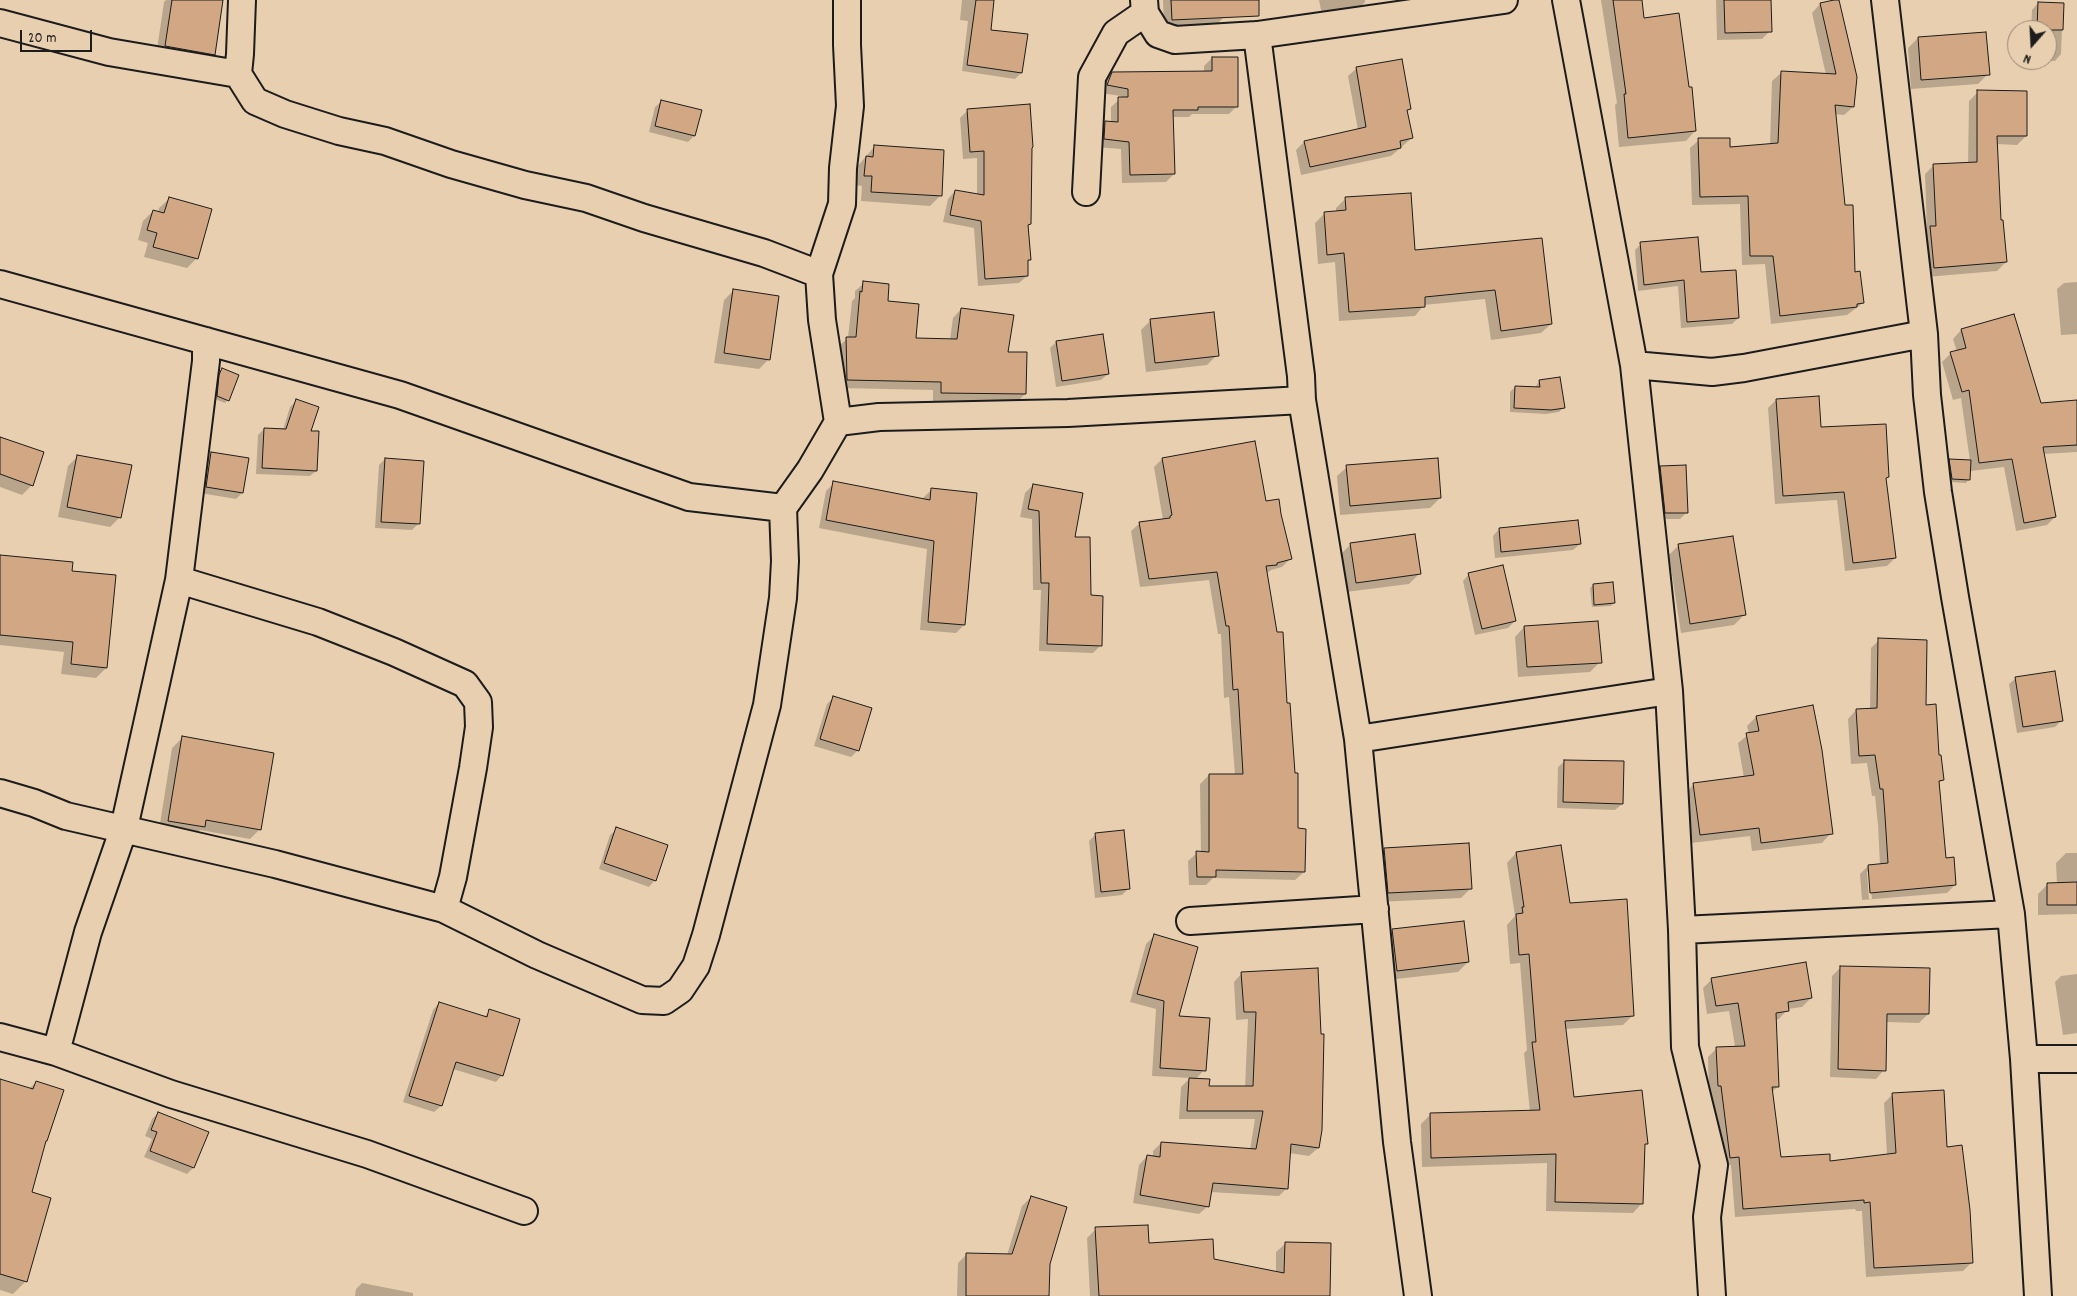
<!DOCTYPE html>
<style>
body{margin:0}
#map{position:relative;width:2077px;height:1296px;overflow:hidden;background:#e8cfb0;font-family:Dekko,sans-serif}
canvas{display:block}
.north{position:absolute;left:2007px;top:20px;width:50px;height:50px;box-sizing:border-box;background:#e8cfb0;border:1px solid #968775;border-radius:50%;rotate:199deg;font-size:14px;font-weight:700;line-height:20px;text-align:center;color:#1c1c1c}
.north::after{content:'';display:block;margin:auto;width:18px;height:22px;background:#1c1c1c;clip-path:polygon(50% 0,100% 100%,50% 72%,0 100%)}
.scale{position:absolute;left:20px;top:30px;width:72px;height:22px;box-sizing:border-box;border:2px solid #1c1c1c;border-top:0;padding-left:6px;font-size:15px;line-height:18px;white-space:nowrap;color:#1c1c1c;-webkit-text-stroke:4px #e8cfb0;paint-order:stroke}
</style>
<div id="map">
<canvas width="2077" height="1296"></canvas>
<div class="north">N</div>
<div class="scale">20 m</div>
</div>
<script>
const context = document.querySelector('canvas').getContext('2d');
context.lineJoin = 'round';
function fill(path, color) {
  context.fillStyle = color;
  context.fill(path, 'evenodd');
}
function shape(rows) {
  const path = new Path2D();
  for (const r of rows) {
    path.moveTo(r[0], r[1]);
    for (let i = 2; i < r.length; i += 2) path.lineTo(r[i], r[i + 1]);
  }
  return path;
}
function stroke(path, color, width, dash) {
  context.strokeStyle = color;
  context.lineWidth = width;
  context.lineCap = dash ? 'butt' : 'round';
  context.setLineDash(dash || []);
  context.stroke(path);
}
fill(shape([
 [166,0,212,0,214,54,204,64,156,56,164,2],
 [962,0,993,0,990,31,1021,73,1015,79,962,71,968,21,960,20],
 [1163,0,1223,0,1224,17,1215,26,1164,27],
 [1319,0,1365,0,1365,2,1357,10,1322,15],
 [1601,0,1641,0,1643,19,1695,131,1686,141,1619,147,1615,105,1617,103],
 [1716,0,1770,0,1770,31,1762,39,1717,40],
 [2038,3,2063,4,2061,54,2055,61,2035,60,2047,60,2047,30,2031,30,2032,10],
 [1820,4,1853,107,1844,115,1834,114,1844,207,1854,273,1863,303,1847,315,1771,324,1765,264,1742,265,1740,204,1692,205,1690,148,1699,140,1729,149,1770,145,1772,81,1781,73,1826,75,1812,13],
 [1918,38,1988,74,1978,84,1911,89,1908,48],
 [1212,58,1237,106,1229,114,1192,114,1189,117,1172,117,1174,174,1166,182,1122,183,1121,149,1096,147,1097,130,1105,122,1111,123,1111,107,1121,98,1121,96,1100,93,1104,81,1112,73,1204,72,1204,66],
 [1357,68,1409,109,1406,112,1412,138,1391,156,1301,175,1296,150,1304,142,1358,130,1348,76],
 [1978,92,2026,136,2017,145,1996,144,2000,221,2006,262,1997,271,1926,277,1922,236,1927,231,1925,174,1934,165,1968,164,1969,101],
 [662,101,694,136,688,142,649,132,655,107],
 [967,111,1030,224,1027,227,1030,259,1027,262,1027,276,1019,283,978,286,974,228,943,222,948,199,955,191,977,195,977,158,963,159,960,118],
 [874,147,943,151,940,196,930,206,861,201,862,186,855,185,856,168],
 [169,199,197,258,187,268,144,257,148,243,138,240,143,221,153,211,158,213,159,208],
 [1345,199,1414,252,1541,239,1551,324,1541,333,1491,340,1485,299,1424,305,1415,316,1339,321,1335,262,1318,264,1315,223,1325,213,1336,212,1336,208],
 [1641,244,1738,318,1732,324,1681,328,1678,286,1638,291,1635,250],
 [2077,282,2077,334,2061,335,2057,289,2064,283],
 [864,283,887,302,915,340,950,340,953,318,961,309,1006,353,1025,394,1016,403,933,401,933,390,839,388,838,347,848,338,852,301,855,298,855,291],
 [734,290,769,359,759,369,714,363,724,300],
 [2013,315,2040,404,2077,402,2077,452,2043,454,2055,517,2047,525,2016,531,2004,467,1971,471,1970,466,1968,480,1966,483,1949,482,1947,463,1950,460,1970,461,1961,398,1953,400,1942,362,1951,353,1957,352,1953,339,1961,330],
 [1151,320,1217,355,1207,365,1146,372,1141,330],
 [1056,342,1108,374,1101,380,1056,387,1050,348],
 [223,369,228,400,225,403,215,399,217,379],
 [1539,381,1564,407,1559,412,1546,414,1510,412,1510,392,1515,387,1535,388],
 [1776,400,1820,428,1887,477,1885,479,1895,558,1887,566,1845,571,1837,500,1775,504,1768,408],
 [296,401,310,432,316,471,310,476,256,474,258,435,264,429,283,430,290,407],
 [0,438,32,485,22,495,0,487],
 [212,453,242,493,236,499,200,493,205,459],
 [78,456,120,517,110,527,58,517,68,466],
 [385,459,418,524,412,530,375,528,379,465],
 [1162,459,1265,502,1291,558,1282,567,1271,570,1267,573,1286,705,1297,830,1304,872,1295,880,1213,878,1206,885,1189,885,1188,861,1197,853,1201,853,1200,784,1209,775,1235,775,1229,697,1224,698,1221,634,1218,634,1209,580,1140,587,1131,531,1140,523,1163,520,1154,467],
 [1347,467,1440,498,1430,508,1340,515,1337,476],
 [1660,467,1687,512,1680,519,1659,519,1654,474],
 [834,483,923,500,924,497,932,489,964,625,956,633,920,630,927,549,819,528,826,491],
 [1033,485,1073,538,1101,645,1093,653,1039,651,1041,590,1033,590,1032,519,1020,517,1025,493],
 [1499,529,1580,544,1573,550,1495,558,1493,536],
 [1351,544,1419,574,1409,584,1346,592,1341,554],
 [1679,545,1744,615,1734,625,1681,633,1669,555],
 [0,556,71,572,106,668,96,678,61,674,64,652,0,645],
 [1469,574,1515,621,1508,628,1475,635,1463,581],
 [1593,585,1614,603,1611,606,1592,607,1590,588],
 [1524,627,1600,662,1590,672,1518,677,1515,637],
 [1879,640,1924,706,1938,757,1943,779,1938,784,1944,859,1955,885,1947,893,1862,900,1860,874,1868,866,1880,865,1878,825,1875,796,1872,796,1867,763,1851,764,1848,719,1856,710,1870,709,1871,648],
 [1867,872,1869,872,1872,899,1869,899],
 [2016,678,2061,721,2055,727,2017,733,2009,684],
 [833,698,858,750,851,757,814,746,827,704],
 [1756,717,1831,833,1822,843,1752,851,1750,836,1691,843,1685,794,1694,784,1744,778,1738,743,1749,734,1747,726],
 [182,738,260,829,250,839,200,830,194,836,159,830,172,748],
 [1565,761,1622,804,1615,810,1557,808,1558,767],
 [617,829,655,880,649,887,599,869,610,835],
 [1123,832,1129,888,1122,895,1095,898,1089,841,1095,835],
 [1385,849,1471,888,1461,898,1378,902,1375,859],
 [1516,853,1569,904,1633,1015,1623,1025,1564,1029,1573,1098,1646,1144,1644,1146,1642,1203,1633,1213,1546,1211,1547,1163,1422,1167,1421,1124,1430,1115,1530,1112,1524,1053,1527,1050,1520,963,1510,964,1507,925,1515,916,1507,863],
 [2066,853,2077,853,2077,914,2038,915,2038,894,2048,884,2057,884,2056,863],
 [1392,931,1468,962,1458,972,1387,980,1382,940],
 [1154,936,1177,1017,1204,1070,1195,1080,1208,1088,1245,1088,1248,1019,1236,1020,1234,982,1242,973,1318,1148,1309,1156,1289,1153,1287,1188,1279,1196,1210,1192,1208,1206,1199,1214,1133,1203,1139,1165,1147,1156,1153,1157,1153,1151,1161,1143,1250,1150,1255,1119,1179,1119,1181,1087,1190,1078,1152,1076,1156,1009,1130,1002,1146,944],
 [1840,968,1928,1014,1919,1023,1886,1022,1884,1070,1876,1079,1830,1077,1832,976],
 [2077,974,2077,1033,2063,1035,2055,982,2061,976],
 [1712,979,1811,998,1802,1007,1788,1009,1779,1019,1775,1020,1778,1086,1771,1093,1780,1159,1829,1162,1887,1155,1884,1103,1893,1094,1946,1149,1972,1262,1963,1271,1866,1277,1862,1211,1856,1211,1855,1209,1735,1217,1731,1165,1722,1166,1712,1095,1709,1095,1708,1057,1717,1048,1735,1046,1729,1011,1707,1014,1703,988],
 [439,1003,484,1017,490,1011,502,1075,496,1082,453,1069,441,1106,434,1112,403,1102,433,1010],
 [0,1080,29,1089,36,1082,46,1141,30,1193,26,1281,13,1294,0,1290],
 [158,1113,193,1168,187,1174,144,1157,152,1139,145,1136,152,1119],
 [1031,1197,1048,1264,1048,1296,957,1296,958,1263,967,1254,1007,1255,1022,1206],
 [1096,1229,1213,1260,1276,1272,1276,1252,1286,1243,1328,1296,1090,1296,1087,1238],
 [362,1283,413,1293,413,1296,355,1296,356,1289]
]), '#0003');
const building = shape([
 [172,0,223,0,215,55,165,46,172,0],
 [976,0,994,0,991,30,1028,34,1022,73,967,65,976,0],
 [1171,0,1259,0,1259,16,1172,20,1171,0],
 [1613,0,1642,0,1644,18,1679,13,1689,87,1692,87,1696,131,1628,138,1624,94,1626,94,1613,0],
 [1724,0,1771,0,1772,32,1725,33,1724,0],
 [1834,0,1839,0,1857,77,1854,107,1835,105,1845,205,1853,205,1855,272,1860,271,1864,303,1857,304,1857,307,1780,316,1773,256,1750,256,1748,196,1700,197,1698,138,1730,138,1730,147,1778,143,1781,71,1836,74,1820,3,1834,0],
 [2038,2,2064,3,2063,30,2037,30,2038,2],
 [1986,32,1990,75,1921,80,1918,37,1986,32],
 [1212,57,1238,57,1238,107,1198,107,1198,110,1173,110,1175,174,1130,175,1129,142,1104,139,1105,121,1118,122,1118,97,1128,97,1128,89,1107,85,1112,72,1212,71,1212,57],
 [1402,59,1411,109,1407,110,1413,138,1400,141,1401,148,1310,167,1304,141,1366,127,1356,67,1402,59],
 [1977,90,2027,91,2027,136,1997,136,2001,220,2003,220,2007,262,1934,268,1930,226,1936,226,1933,164,1977,162,1977,90],
 [661,100,702,110,695,136,655,126,661,100],
 [1030,104,1033,147,1032,148,1031,224,1028,225,1031,260,1028,260,1028,276,985,279,981,221,950,215,955,190,984,195,984,151,970,152,967,109,1030,104],
 [874,145,944,150,942,196,871,192,872,176,864,176,866,156,873,157,874,145],
 [1411,193,1415,250,1542,238,1552,324,1501,331,1495,290,1425,297,1425,307,1349,312,1344,253,1327,255,1324,212,1346,210,1345,197,1411,193],
 [169,197,212,209,198,259,153,247,157,233,147,230,153,210,164,213,169,197],
 [1698,237,1701,272,1736,270,1739,318,1687,322,1684,280,1644,285,1640,242,1698,237],
 [863,281,889,284,888,301,919,304,916,338,957,339,961,308,1014,315,1008,352,1027,352,1026,394,941,393,941,382,847,380,846,337,856,337,860,291,862,292,863,281],
 [733,289,779,296,770,360,724,353,733,289],
 [1214,312,1219,356,1155,363,1150,319,1214,312],
 [2014,314,2041,403,2077,400,2077,445,2043,447,2056,517,2024,523,2012,459,1979,463,1969,390,1962,392,1950,352,1966,348,1961,329,2014,314],
 [1103,334,1109,374,1062,381,1056,341,1103,334],
 [222,368,239,375,229,401,217,396,219,375,222,368],
 [1560,377,1565,408,1551,410,1514,408,1515,386,1540,387,1539,380,1560,377],
 [1819,396,1821,427,1886,424,1889,477,1886,478,1896,558,1853,563,1844,492,1783,496,1776,399,1819,396],
 [296,399,319,407,311,431,319,431,317,471,262,468,264,428,286,429,296,399],
 [0,437,44,452,33,486,0,474,0,437],
 [1255,441,1266,501,1279,499,1281,514,1292,559,1277,563,1277,565,1266,566,1277,632,1283,632,1287,703,1290,703,1295,773,1298,773,1298,828,1306,829,1305,872,1216,870,1216,877,1197,877,1196,851,1209,852,1209,774,1243,774,1238,689,1233,690,1229,626,1226,626,1217,572,1149,579,1139,522,1170,518,1170,516,1172,515,1162,458,1255,441],
 [211,452,249,458,243,493,206,487,211,452],
 [77,455,132,465,121,518,67,507,77,455],
 [385,458,424,461,420,524,381,522,385,458],
 [1438,458,1441,498,1350,506,1346,465,1438,458],
 [1949,459,1971,460,1970,480,1952,479,1949,459],
 [1686,465,1688,513,1665,513,1660,466,1686,465],
 [833,481,930,500,931,488,977,493,965,625,928,622,934,541,826,520,833,481],
 [1033,484,1083,493,1075,537,1090,537,1091,595,1103,596,1102,646,1047,644,1049,583,1041,583,1039,511,1028,509,1033,484],
 [1578,520,1581,544,1501,552,1499,528,1578,520],
 [1415,534,1421,574,1356,583,1350,543,1415,534],
 [1733,536,1746,615,1690,624,1678,544,1733,536],
 [0,555,73,562,72,571,116,575,107,668,71,664,73,642,0,635,0,555],
 [1503,565,1516,621,1482,629,1468,573,1503,565],
 [1613,582,1615,603,1594,605,1593,584,1613,582],
 [1598,621,1602,663,1527,667,1524,626,1598,621],
 [1878,638,1927,640,1926,705,1936,704,1939,755,1941,755,1944,780,1939,781,1946,858,1954,857,1956,885,1870,893,1868,865,1888,863,1885,816,1883,789,1880,789,1875,755,1859,756,1856,709,1877,708,1878,638],
 [2055,671,2063,721,2023,727,2015,677,2055,671],
 [833,696,872,708,859,751,820,739,833,696],
 [1813,705,1822,750,1833,834,1761,843,1759,828,1700,835,1693,783,1754,775,1746,733,1759,731,1756,716,1813,705],
 [182,736,274,753,261,830,206,820,205,827,168,821,182,736],
 [1564,760,1624,761,1623,804,1563,802,1564,760],
 [616,827,668,845,656,881,604,863,616,827],
 [1124,830,1130,889,1101,892,1095,833,1124,830],
 [1469,843,1472,889,1388,893,1384,848,1469,843],
 [1561,845,1570,903,1627,899,1634,1016,1565,1021,1574,1097,1642,1090,1648,1144,1645,1144,1643,1204,1555,1202,1556,1154,1431,1158,1430,1113,1540,1110,1532,1042,1536,1042,1529,954,1519,955,1516,914,1523,913,1522,907,1524,907,1516,852,1561,845],
 [2077,882,2077,905,2047,905,2047,883,2077,882],
 [1464,921,1469,962,1397,971,1392,929,1464,921],
 [1154,934,1198,947,1179,1016,1210,1018,1206,1071,1160,1068,1164,1001,1137,994,1154,934],
 [1806,962,1812,998,1788,1002,1789,1011,1776,1013,1779,1087,1772,1087,1781,1157,1830,1154,1830,1161,1896,1153,1892,1093,1944,1090,1947,1147,1962,1145,1970,1210,1973,1263,1874,1268,1870,1202,1864,1203,1864,1200,1743,1209,1739,1157,1730,1158,1721,1086,1718,1086,1716,1047,1745,1046,1738,1003,1716,1006,1711,978,1806,962],
 [1840,966,1930,968,1929,1014,1887,1014,1886,1071,1838,1069,1840,966],
 [1318,968,1321,1034,1324,1034,1322,1130,1319,1148,1291,1144,1288,1189,1213,1183,1209,1207,1140,1195,1147,1155,1160,1157,1161,1142,1256,1149,1263,1111,1187,1111,1189,1078,1210,1079,1209,1086,1253,1086,1256,1012,1244,1012,1241,972,1318,968],
 [439,1002,487,1017,489,1009,520,1019,503,1076,456,1062,442,1106,409,1096,439,1002],
 [0,1079,33,1089,36,1081,64,1090,47,1141,46,1141,32,1192,51,1198,27,1282,0,1274,0,1079],
 [158,1112,209,1132,194,1168,150,1151,157,1132,151,1130,158,1112],
 [1031,1196,1067,1207,1050,1264,1049,1296,966,1296,966,1253,1012,1254,1031,1196],
 [1148,1225,1149,1243,1213,1239,1214,1259,1284,1273,1285,1242,1331,1243,1330,1296,1099,1296,1095,1227,1148,1225]
]);
fill(building, '#d2a884');
stroke(building, '#1c1c1c', 1);
const street = shape([
 [242,0,240,54,238,74,255,101,285,114,339,131,385,141,451,164,525,185,586,198,644,218,764,253,819,274,822,320,838,422,879,417,1068,413,1302,400],
 [1144,0,1145,13,1158,34,1175,40,1257,35,1504,0],
 [1566,0,1634,365,1669,691,1682,930,1685,1047,1714,1165,1707,1217,1712,1296],
 [1885,0,1924,334,1927,395,1938,492,1955,597,2011,914,2024,1059,2038,1296],
 [0,23,109,52,238,74],
 [1257,35,1301,376,1302,400,1358,739,1397,1142,1418,1296],
 [1086,192,1092,77,1116,33,1145,13],
 [819,274,842,204,843,168,850,106,847,45,847,0],
 [0,284,400,395,689,497,783,508,785,561,783,598,767,705,706,935,696,966,680,990,664,1001,642,1000,537,955,444,909,275,864,66,816,34,803,0,793],
 [1634,365,1712,372,1744,368,1924,334],
 [783,508,810,470,838,422],
 [179,580,318,622,394,652,465,684,478,702,479,727,473,768,453,877,444,909],
 [1358,739,1669,691],
 [1190,921,1375,909],
 [1682,930,2011,914],
 [0,1037,56,1052,88,932,124,828,179,580,206,361,206,341],
 [56,1052,171,1094,367,1154,524,1211],
 [2024,1059,2077,1059]
]);
stroke(street, '#1c1c1c', 30);
stroke(street, '#e8cfb0', 26);
</script>
